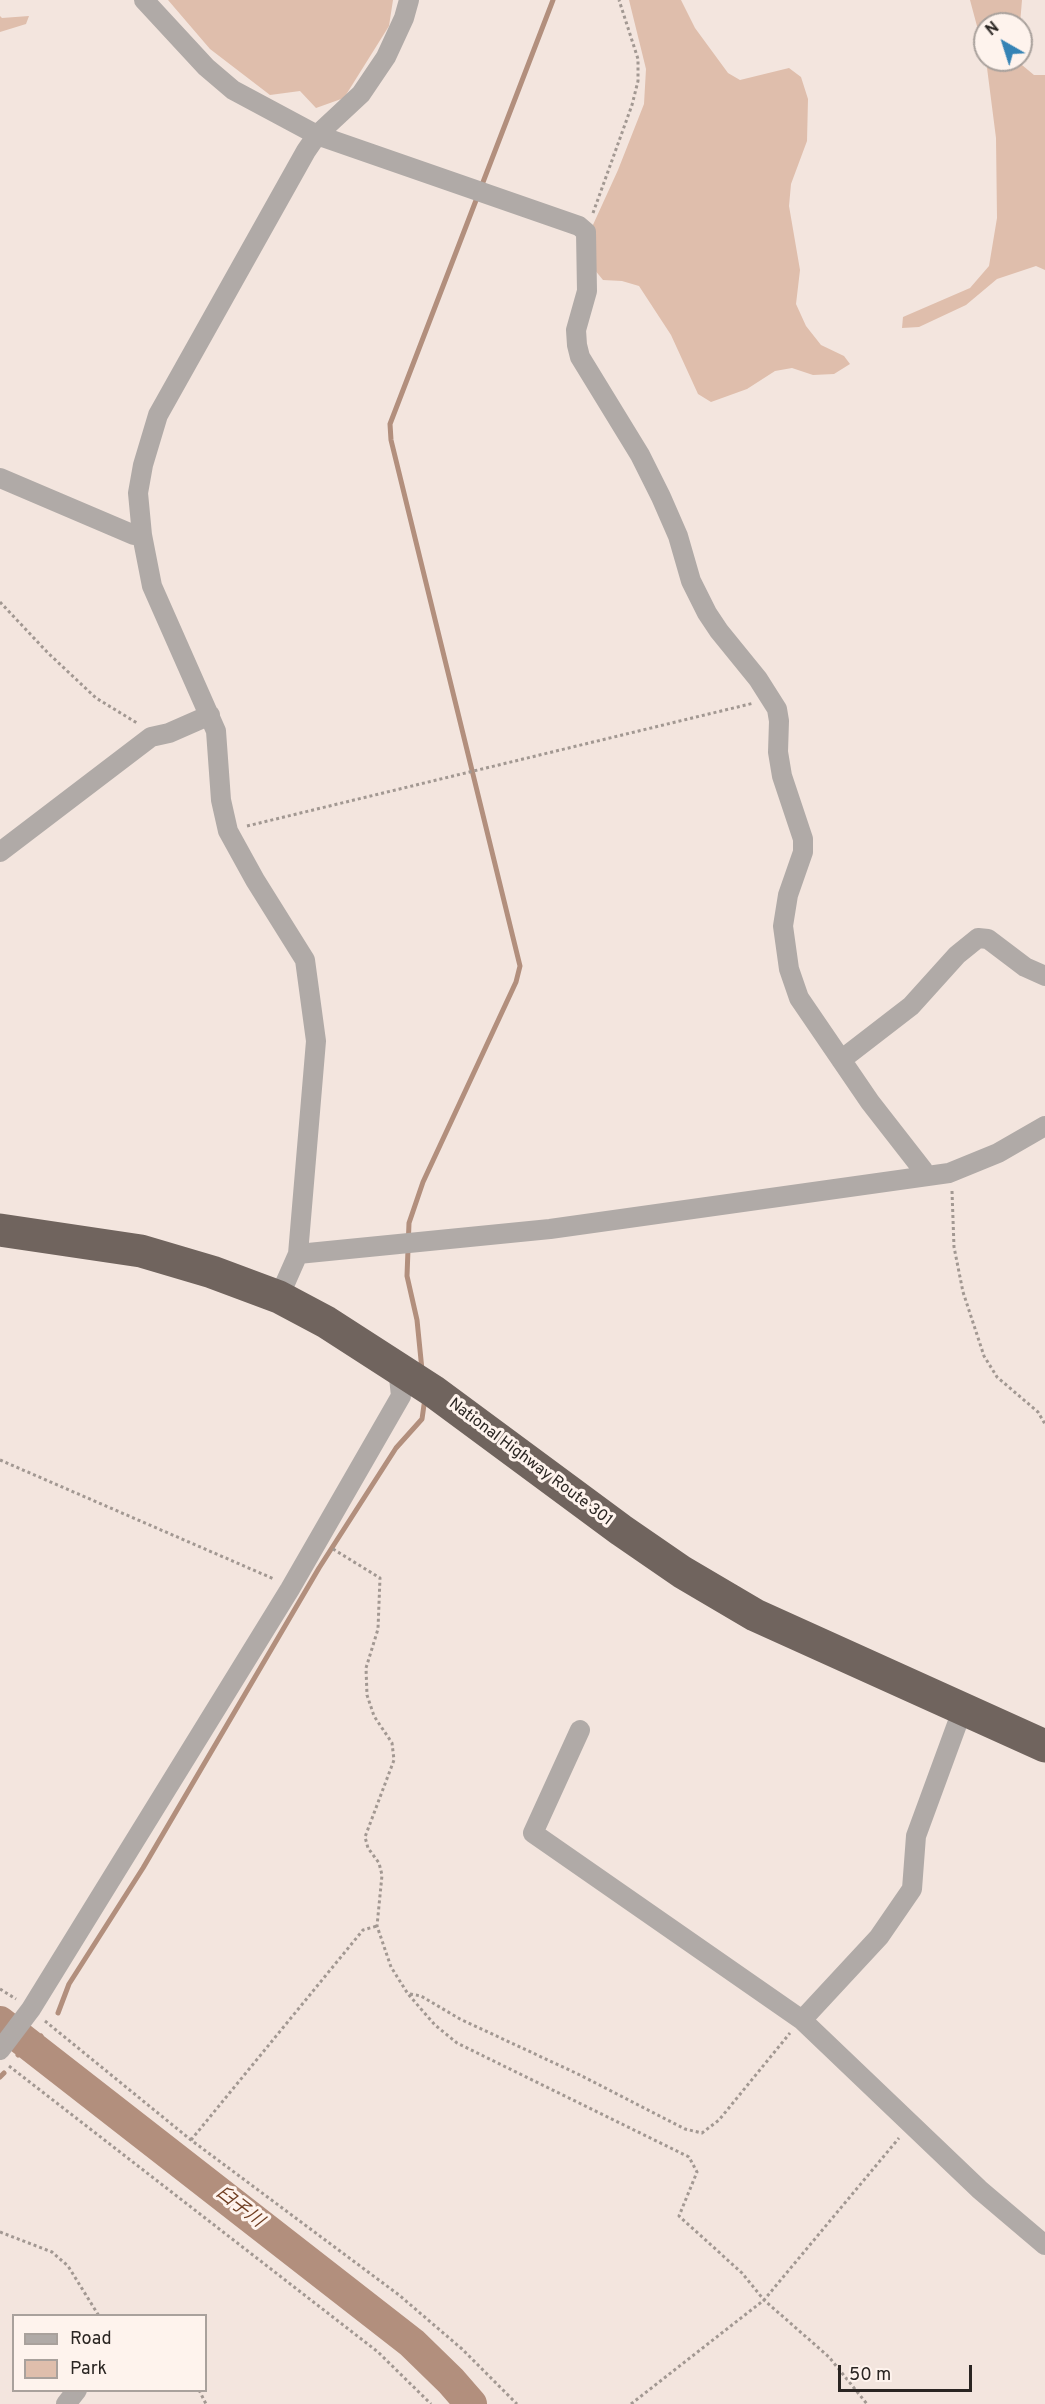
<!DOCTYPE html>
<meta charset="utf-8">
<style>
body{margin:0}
#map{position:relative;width:1045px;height:2404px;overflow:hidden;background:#f3e5de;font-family:Overpass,sans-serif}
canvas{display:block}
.legend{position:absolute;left:12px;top:2314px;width:195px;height:78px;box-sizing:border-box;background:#fef3ed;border:2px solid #a9a19c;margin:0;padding:8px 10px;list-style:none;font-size:18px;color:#2a2522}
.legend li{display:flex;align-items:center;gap:12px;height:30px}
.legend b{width:30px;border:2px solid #a9a19c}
.north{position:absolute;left:973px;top:12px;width:60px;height:60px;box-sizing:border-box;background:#fef3ed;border:2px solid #a9a19c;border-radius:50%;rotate:321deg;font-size:16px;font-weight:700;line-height:24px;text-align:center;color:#2a2522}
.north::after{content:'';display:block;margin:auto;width:21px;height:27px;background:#3583b5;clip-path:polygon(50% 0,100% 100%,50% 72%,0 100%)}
.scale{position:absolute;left:838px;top:2365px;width:134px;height:27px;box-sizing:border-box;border:3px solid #2a2522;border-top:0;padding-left:8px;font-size:18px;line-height:21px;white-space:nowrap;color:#2a2522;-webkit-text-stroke:4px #fef3ed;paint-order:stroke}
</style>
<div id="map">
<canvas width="1045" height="2404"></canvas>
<ul class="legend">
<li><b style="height:8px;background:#b0aaa7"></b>Road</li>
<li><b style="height:16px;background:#dfbeac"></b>Park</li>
</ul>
<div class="north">N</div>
<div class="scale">50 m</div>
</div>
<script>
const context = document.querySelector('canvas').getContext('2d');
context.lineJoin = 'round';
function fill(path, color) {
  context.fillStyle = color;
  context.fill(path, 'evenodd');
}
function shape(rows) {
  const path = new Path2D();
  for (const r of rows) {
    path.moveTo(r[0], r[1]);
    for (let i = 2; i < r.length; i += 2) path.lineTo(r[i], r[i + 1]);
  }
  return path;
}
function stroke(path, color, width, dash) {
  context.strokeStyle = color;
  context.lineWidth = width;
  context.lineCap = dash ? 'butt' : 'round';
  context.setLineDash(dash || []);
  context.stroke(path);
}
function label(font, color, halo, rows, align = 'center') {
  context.font = font + ' Overpass,"Noto Sans JP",sans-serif';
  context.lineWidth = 6;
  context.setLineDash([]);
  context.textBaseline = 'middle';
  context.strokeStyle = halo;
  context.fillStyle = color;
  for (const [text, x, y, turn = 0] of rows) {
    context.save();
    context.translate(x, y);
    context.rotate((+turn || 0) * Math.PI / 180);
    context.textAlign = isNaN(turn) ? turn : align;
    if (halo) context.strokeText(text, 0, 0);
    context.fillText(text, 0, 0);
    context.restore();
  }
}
fill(shape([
 [168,0,393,0,389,26,344,98,316,108,300,91,270,95,210,49],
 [629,0,681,0,695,28,728,73,740,80,789,68,801,77,808,99,807,141,791,184,789,206,800,270,796,304,806,326,821,345,844,356,850,364,834,374,813,375,792,368,775,371,747,389,711,402,698,394,671,335,639,286,622,281,603,280,594,269,592,227,618,170,644,104,646,69],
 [970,0,1022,0,1020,24,985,24,985,56],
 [0,16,2,18,29,16,26,24,0,32],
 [986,60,1016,60,1034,75,1045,75,1045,270,1036,266,997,279,966,305,919,327,902,328,903,317,970,288,989,266,997,218,996,138]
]), '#dfbeac');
stroke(shape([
 [422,1370,417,1320,407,1276,409,1223,423,1182,516,982,520,966,391,440,390,424,553,0],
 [58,2013,69,1984,143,1868,319,1568,396,1448,422,1419,425,1398],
 [18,2055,41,2036],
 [0,2077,4,2073]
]), '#b28f7d', 5);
stroke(shape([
 [0,2022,412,2343,451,2381,471,2404]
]), '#b28f7d', 32);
stroke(shape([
 [593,213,632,105,638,81,638,59,619,0],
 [0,602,48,653,96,698,137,723],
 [247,826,754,703],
 [952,1191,954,1247,963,1292,984,1356,997,1377,1038,1412,1045,1424],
 [0,1460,274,1579],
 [333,1549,380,1578,378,1629,366,1668,367,1695,374,1716,392,1743,394,1760,365,1837,368,1848,379,1863,382,1875,377,1926,391,1967,408,1994,435,2025,457,2043,689,2157,697,2172,679,2216,742,2273,764,2300,829,2357,867,2404],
 [0,1989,16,1999],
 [410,1994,421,1996,460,2019,580,2075,685,2129,702,2133,719,2120,790,2033],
 [45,2021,191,2140,399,2295,462,2349,517,2404],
 [9,2066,378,2352,431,2404],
 [191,2140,363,1930,377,1926],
 [0,2232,52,2252,68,2266,99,2316],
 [199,2390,206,2404],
 [631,2404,764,2300,899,2138]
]), '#a29892', 3, [3, 3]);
stroke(shape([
 [144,0,206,67,233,90,317,135,579,226,586,232,587,291,576,330,577,345,580,357,640,455,661,497,678,536,691,581,707,613,719,631,758,679,777,709,779,721,778,752,782,776,803,839,803,852,788,895,783,926,789,969,799,998,870,1102,923,1170,925,1176],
 [0,478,134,535,142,535],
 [0,852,151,737,169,733,210,715],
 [841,1060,911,1006,957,955,978,938,988,939,1025,967,1045,976],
 [298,1254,550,1229,949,1173,998,1153,1045,1126],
 [279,1297,298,1254,316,1041,305,960,255,880,228,831,221,800,216,731,152,586,142,535,138,493,143,465,158,415,306,151,317,135,361,94,386,57,404,18,409,0],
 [580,1730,533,1833,802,2020,979,2189,1045,2245],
 [802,2020,879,1937,912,1889,916,1836,963,1708],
 [0,2050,31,2009,290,1589,401,1396,398,1368],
 [66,2404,77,2390]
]), '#b0aaa7', 20);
stroke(shape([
 [0,1230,141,1251,212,1272,279,1297,326,1322,433,1391,621,1530,682,1572,755,1615,1045,1746]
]), '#70645e', 33);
label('16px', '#2a2522', '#fef3ed', [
 ["National Highway Route 301",530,1463,37]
]);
label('italic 18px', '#703f23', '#fef3ed', [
 ["臼子川",239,2208,38]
]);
</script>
